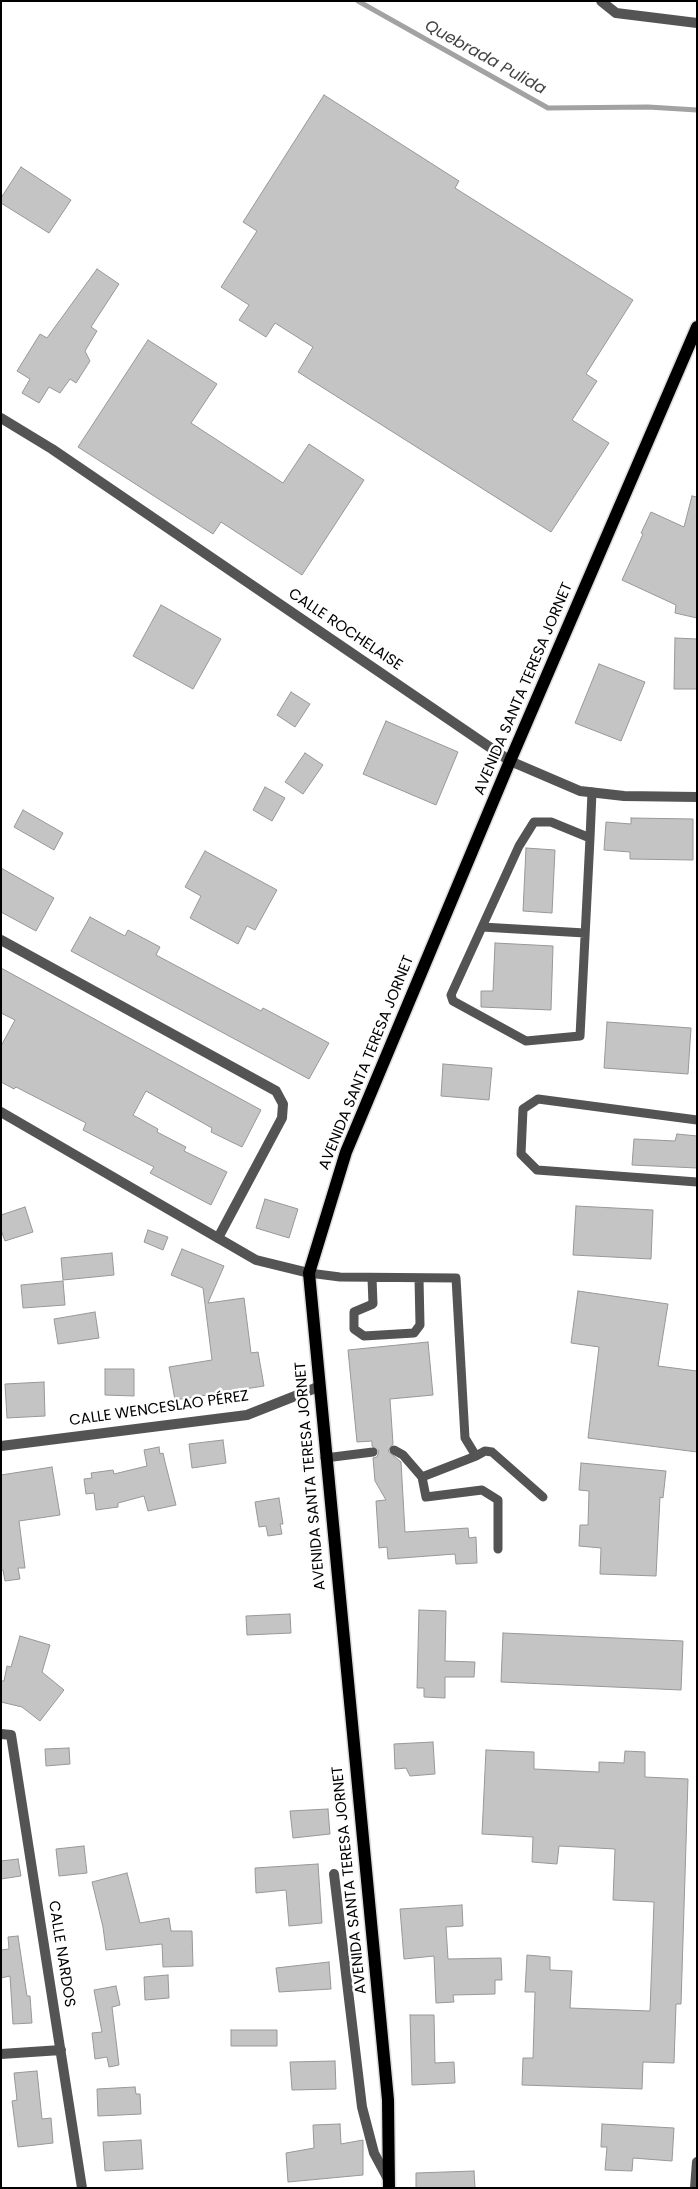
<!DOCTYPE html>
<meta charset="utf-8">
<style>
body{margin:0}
#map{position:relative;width:698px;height:2189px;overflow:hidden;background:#fff;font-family:Poppins,sans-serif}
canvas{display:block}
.frame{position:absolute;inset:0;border:2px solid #000;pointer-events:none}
</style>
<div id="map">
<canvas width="698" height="2189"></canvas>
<div class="frame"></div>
</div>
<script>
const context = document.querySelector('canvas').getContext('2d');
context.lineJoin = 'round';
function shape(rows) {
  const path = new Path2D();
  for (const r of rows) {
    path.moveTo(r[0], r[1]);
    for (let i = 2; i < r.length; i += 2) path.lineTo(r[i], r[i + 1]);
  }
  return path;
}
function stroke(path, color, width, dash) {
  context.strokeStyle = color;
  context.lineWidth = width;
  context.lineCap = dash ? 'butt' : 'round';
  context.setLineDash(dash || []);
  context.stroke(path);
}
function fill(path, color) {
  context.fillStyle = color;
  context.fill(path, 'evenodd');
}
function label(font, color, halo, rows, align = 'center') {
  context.font = font + ' Poppins,sans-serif';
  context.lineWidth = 5;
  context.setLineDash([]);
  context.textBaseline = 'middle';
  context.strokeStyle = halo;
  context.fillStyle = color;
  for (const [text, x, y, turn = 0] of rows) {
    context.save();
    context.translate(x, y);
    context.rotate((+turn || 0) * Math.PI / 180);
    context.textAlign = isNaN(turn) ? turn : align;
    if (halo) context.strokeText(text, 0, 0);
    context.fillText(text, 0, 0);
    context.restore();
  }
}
stroke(shape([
 [358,1,548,108,648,107,697,110]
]), '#a2a2a2', 5);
const building = shape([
 [324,95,459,181,455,188,633,300,586,374,597,381,572,420,609,443,551,532,298,372,313,347,275,323,266,337,239,320,249,305,221,287,257,231,243,222,324,95],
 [21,167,71,200,49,233,1,203,1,198,21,167],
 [97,269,119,284,91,327,97,331,85,351,90,361,76,383,70,379,60,393,49,387,39,403,22,393,30,379,17,371,40,334,47,338,97,269],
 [148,340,217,384,191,423,283,483,309,444,364,480,302,575,221,522,213,534,78,447,148,340],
 [692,496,697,497,697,618,675,613,676,605,622,580,643,534,641,533,651,512,684,527,692,496],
 [161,605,221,639,193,689,133,656,161,605],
 [675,638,697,639,697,689,674,689,675,638],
 [599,664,645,682,621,741,575,723,599,664],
 [291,692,310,704,295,727,277,715,291,692],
 [386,721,458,752,436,805,363,774,386,721],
 [305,753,323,765,303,794,285,782,305,753],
 [265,787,285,798,272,821,253,810,265,787],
 [23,810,63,833,54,850,14,827,23,810],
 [631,818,693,819,693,860,630,859,630,852,604,850,606,822,631,824,631,818],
 [526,848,555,850,552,913,523,911,526,848],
 [205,851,277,890,255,930,247,926,238,944,190,918,201,896,185,887,205,851],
 [1,868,54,898,36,931,1,912,1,868],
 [90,917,125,936,128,930,160,947,156,955,261,1011,263,1008,329,1043,309,1079,71,951,90,917],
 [495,943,553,946,551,1010,481,1007,481,991,493,991,495,943],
 [1,968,261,1110,242,1147,211,1132,212,1128,146,1091,133,1115,158,1129,157,1132,186,1147,184,1151,227,1172,211,1205,150,1173,154,1167,83,1130,86,1123,16,1087,14,1089,1,1082,1,1046,15,1020,1,1013,1,968],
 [607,1022,691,1028,688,1074,604,1068,607,1022],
 [443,1064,492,1068,489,1100,441,1096,443,1064],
 [677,1134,697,1136,697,1168,632,1165,634,1139,675,1141,677,1134],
 [265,1199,298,1209,289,1238,256,1228,265,1199],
 [576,1206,653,1210,651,1259,573,1255,576,1206],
 [25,1207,33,1232,5,1241,1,1230,1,1215,25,1207],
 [148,1230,168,1237,163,1250,144,1242,148,1230],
 [182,1249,224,1266,208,1303,244,1298,251,1353,258,1352,264,1386,175,1400,169,1367,212,1360,203,1288,171,1275,182,1249],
 [112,1253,114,1275,63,1280,61,1258,112,1253],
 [63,1281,65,1305,23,1308,21,1285,63,1281],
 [578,1291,668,1304,658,1366,697,1371,697,1452,588,1438,599,1347,571,1343,578,1291],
 [95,1312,99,1338,58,1344,54,1319,95,1312],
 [428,1342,433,1395,390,1399,393,1444,388,1451,401,1462,405,1532,468,1528,469,1538,476,1537,477,1563,456,1564,455,1554,388,1559,387,1547,379,1548,376,1501,386,1500,375,1481,373,1458,377,1457,379,1451,372,1446,372,1441,357,1442,348,1350,428,1342],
 [105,1369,134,1369,134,1396,105,1395,105,1369],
 [44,1382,45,1416,7,1418,5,1384,44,1382],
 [223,1440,226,1463,192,1468,189,1444,223,1440],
 [159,1447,160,1454,163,1453,165,1462,176,1505,148,1511,144,1496,118,1503,118,1507,96,1510,94,1493,86,1494,84,1479,92,1478,91,1473,113,1470,114,1474,147,1466,144,1450,159,1447],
 [581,1463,666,1471,663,1498,660,1497,656,1576,600,1574,601,1548,579,1546,580,1525,588,1525,589,1491,579,1490,581,1463],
 [52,1467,60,1515,19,1521,25,1568,18,1568,20,1579,5,1581,3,1570,1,1570,1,1475,52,1467],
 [279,1498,283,1524,280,1524,282,1534,268,1536,266,1526,259,1527,255,1502,279,1498],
 [419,1610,446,1611,445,1661,475,1662,474,1677,445,1677,445,1698,424,1697,424,1688,417,1688,419,1610],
 [290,1614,291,1633,247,1635,246,1616,290,1614],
 [503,1633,683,1641,681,1690,501,1682,503,1633],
 [20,1636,50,1645,42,1672,64,1690,40,1721,22,1707,1,1702,1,1681,4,1681,7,1666,11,1667,20,1636],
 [433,1742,435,1774,410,1776,406,1768,395,1769,394,1744,433,1742],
 [69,1748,70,1764,46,1766,45,1749,69,1748],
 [486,1750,534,1752,534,1769,599,1772,599,1762,624,1763,625,1751,645,1752,645,1777,688,1779,681,2004,676,2004,674,2063,643,2062,642,2089,522,2085,523,2058,533,2058,535,1992,525,1992,527,1955,550,1957,550,1970,572,1971,570,2008,650,2011,654,1902,613,1900,615,1849,559,1846,557,1864,532,1862,533,1837,482,1834,486,1750],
 [328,1809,330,1834,293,1838,290,1811,328,1809],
 [84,1846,87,1873,59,1876,56,1849,84,1846],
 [18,1859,21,1876,1,1879,1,1861,18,1859],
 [318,1864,322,1923,289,1926,286,1890,256,1893,255,1868,318,1864],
 [127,1873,140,1923,169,1918,171,1931,192,1931,193,1966,163,1967,162,1944,106,1950,103,1927,92,1882,127,1873],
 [462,1905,463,1926,446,1927,448,1959,501,1958,502,1980,495,1980,495,1994,453,1995,454,2002,436,2003,434,1956,404,1959,400,1909,462,1905],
 [18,1936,27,1996,30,1996,32,2023,13,2024,10,1976,1,1978,1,1950,9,1949,8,1937,18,1936],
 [329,1962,331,1989,279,1992,276,1968,329,1962],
 [168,1975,169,1998,145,2000,144,1977,168,1975],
 [116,1986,120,2005,112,2007,119,2065,109,2067,107,2057,95,2059,92,2033,102,2032,94,1990,116,1986],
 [410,2015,434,2015,435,2063,454,2062,455,2083,412,2085,410,2015],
 [231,2030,277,2030,277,2046,231,2046,231,2030],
 [335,2061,336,2089,292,2090,290,2062,335,2061],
 [37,2071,42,2119,51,2118,53,2143,18,2147,12,2101,17,2100,14,2073,37,2071],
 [135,2087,136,2094,140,2094,141,2114,98,2116,97,2089,135,2087],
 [340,2124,341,2144,363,2140,363,2175,288,2182,286,2153,314,2148,313,2125,340,2124],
 [602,2124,674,2128,672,2161,633,2158,632,2171,605,2170,607,2147,601,2147,602,2124],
 [141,2140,143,2169,105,2171,103,2142,141,2140],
 [474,2171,475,2188,416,2188,416,2173,474,2171]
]);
fill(building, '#c4c4c4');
stroke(building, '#989898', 1);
const primary = shape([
 [389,2188,388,2100,309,1273,346,1152,510,761,697,327]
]);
stroke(primary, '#dbdbdb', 15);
stroke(shape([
 [590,838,551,822,534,822,519,846,451,995,453,1001,526,1041,580,1036,590,838,592,792],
 [482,927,585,933],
 [697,1120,538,1099,523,1109,521,1154,537,1170,697,1182],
 [309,1273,340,1277,456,1278,465,1438,476,1456,485,1451,492,1452,543,1497],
 [372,1278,373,1304,354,1312,354,1329,364,1336,414,1333,420,1325,419,1278],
 [394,1450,403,1455,422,1477],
 [476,1456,422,1477,426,1497,482,1490,498,1500,498,1549],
 [325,1458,373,1452]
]), '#545454', 9);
stroke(shape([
 [601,1,616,13,697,23],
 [1,418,52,449,510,761,580,791,624,796,697,797],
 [1,940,276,1091,283,1104,282,1118,218,1238,1,1112],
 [218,1238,256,1260,309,1273],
 [1,1446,247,1415,318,1387],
 [1,1734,11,1735,82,2188],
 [334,1874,362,2107,374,2153,388,2179],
 [1,2054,61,2050],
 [695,2188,697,2162]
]), '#545454', 10);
stroke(primary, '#000', 12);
label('15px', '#000', '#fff', [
 ["CALLE ROCHELAISE",345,630,34],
 ["AVENIDA SANTA TERESA JORNET",524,689,-67],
 ["AVENIDA SANTA TERESA JORNET",367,1063,-68],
 ["CALLE WENCESLAO PÉREZ",159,1409,-8],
 ["AVENIDA SANTA TERESA JORNET",311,1476,-95],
 ["AVENIDA SANTA TERESA JORNET",350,1880,-96],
 ["CALLE NARDOS",61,1954,81]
]);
label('italic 16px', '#434343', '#fff', [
 ["Quebrada Pulida",485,58,29]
]);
</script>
